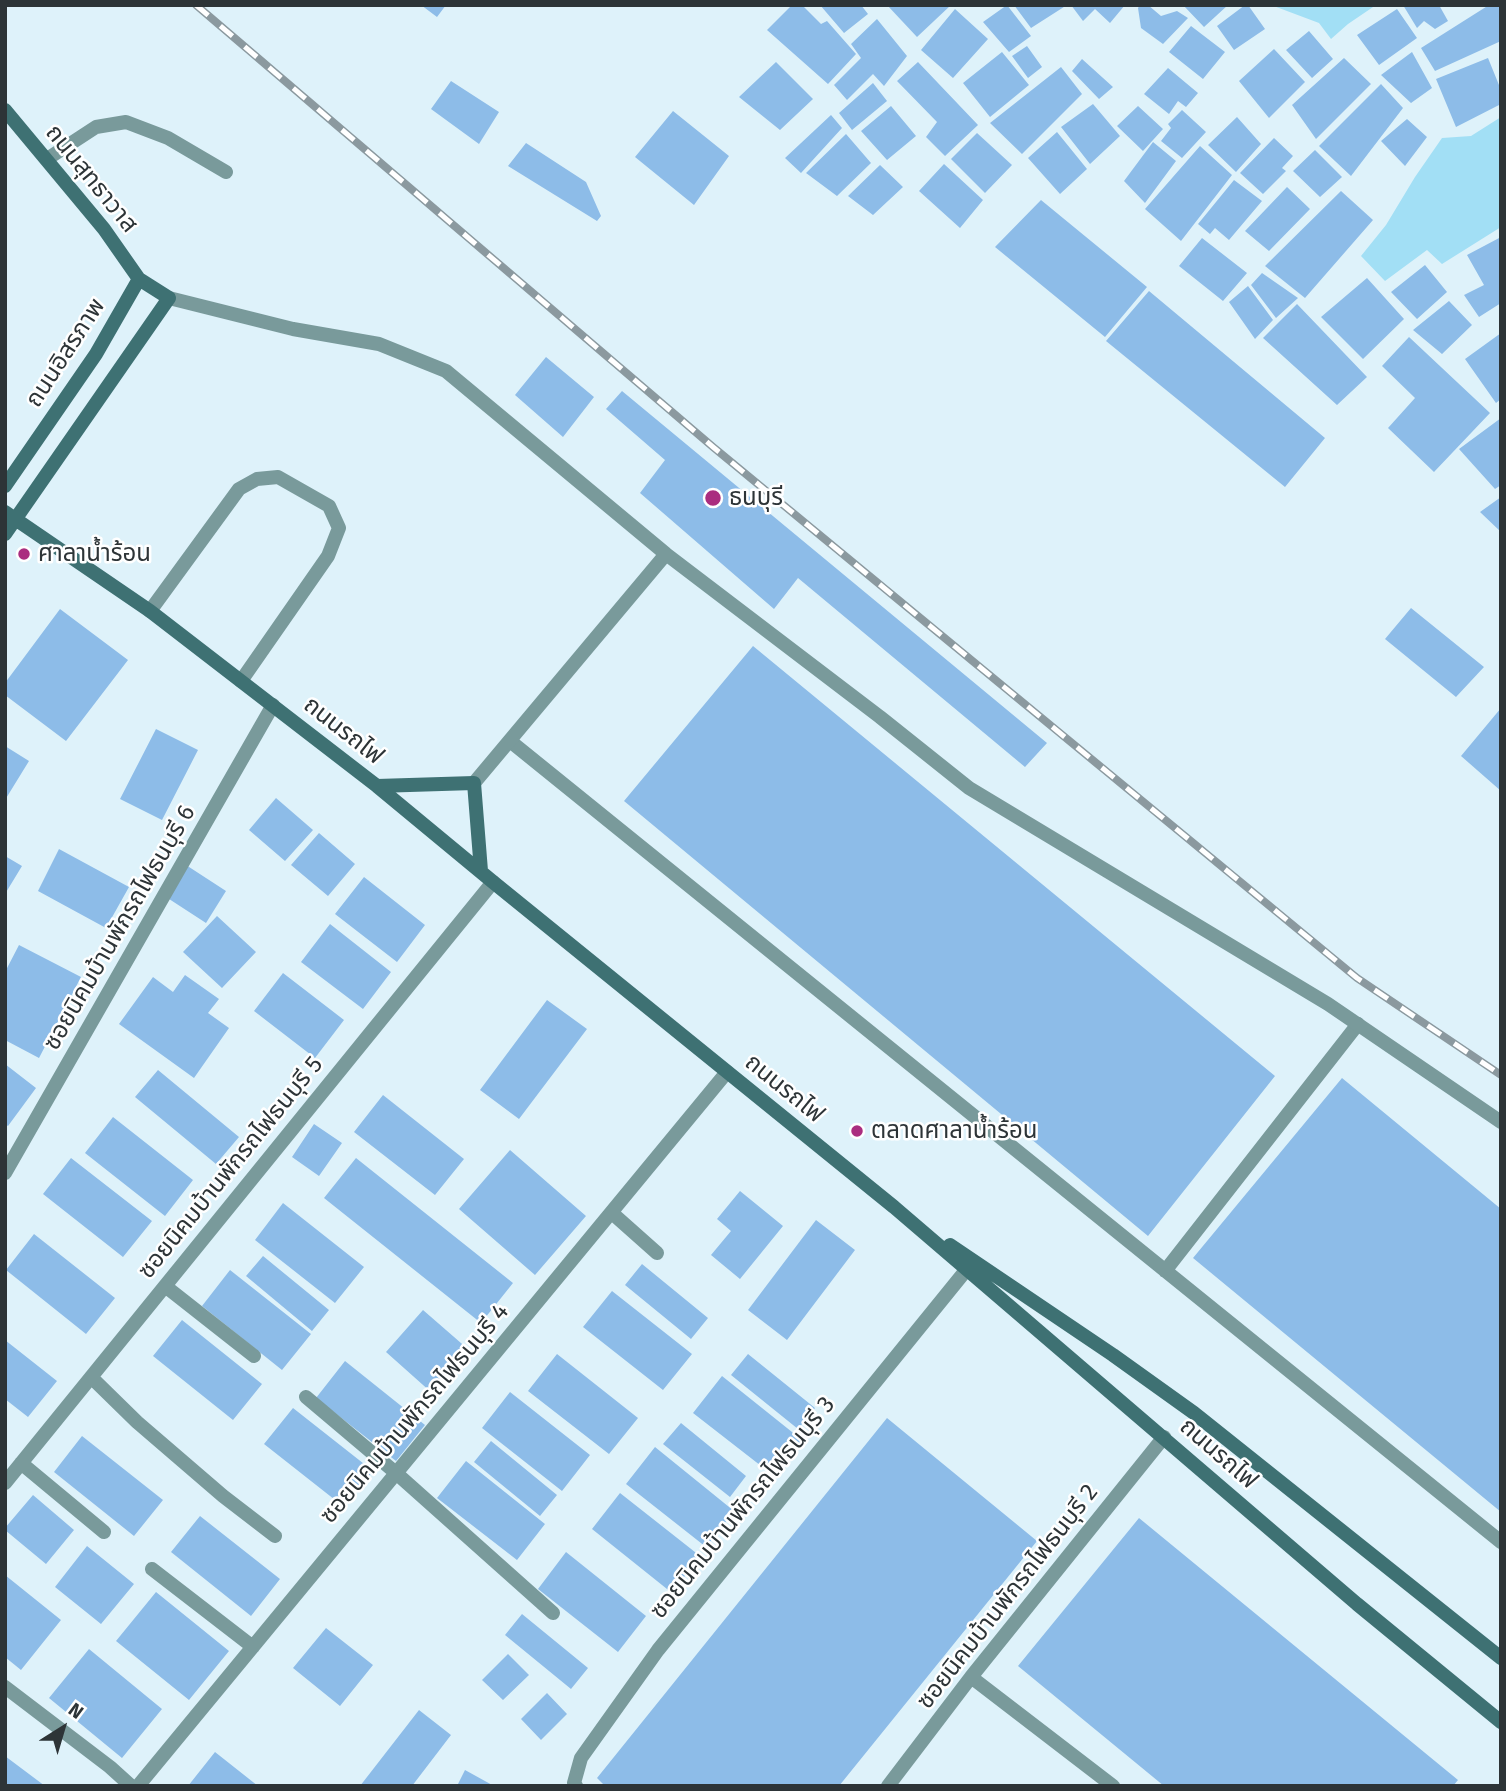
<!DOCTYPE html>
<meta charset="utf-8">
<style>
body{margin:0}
#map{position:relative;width:1506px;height:1791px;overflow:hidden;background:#def2fa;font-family:"Fira Sans",sans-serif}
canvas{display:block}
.frame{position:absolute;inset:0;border:7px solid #2d3437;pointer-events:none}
.north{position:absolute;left:28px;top:1693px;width:70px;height:70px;-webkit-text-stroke:5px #fff;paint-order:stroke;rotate:37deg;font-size:19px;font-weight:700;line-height:28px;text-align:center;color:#2d3437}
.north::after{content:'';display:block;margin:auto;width:24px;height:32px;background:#2d3437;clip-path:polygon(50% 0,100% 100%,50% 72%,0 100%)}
</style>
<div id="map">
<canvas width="1506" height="1791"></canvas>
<div class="frame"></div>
<div class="north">N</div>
</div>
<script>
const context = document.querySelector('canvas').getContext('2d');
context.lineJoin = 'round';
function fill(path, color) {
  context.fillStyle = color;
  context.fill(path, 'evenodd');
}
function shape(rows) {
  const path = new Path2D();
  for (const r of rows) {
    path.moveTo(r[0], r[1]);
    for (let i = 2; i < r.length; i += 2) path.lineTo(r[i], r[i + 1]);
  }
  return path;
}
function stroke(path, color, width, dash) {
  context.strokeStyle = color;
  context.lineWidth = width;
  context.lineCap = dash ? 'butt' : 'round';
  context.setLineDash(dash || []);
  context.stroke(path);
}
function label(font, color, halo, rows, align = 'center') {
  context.font = font + ' "Fira Sans","Noto Sans Thai",sans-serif';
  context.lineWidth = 5;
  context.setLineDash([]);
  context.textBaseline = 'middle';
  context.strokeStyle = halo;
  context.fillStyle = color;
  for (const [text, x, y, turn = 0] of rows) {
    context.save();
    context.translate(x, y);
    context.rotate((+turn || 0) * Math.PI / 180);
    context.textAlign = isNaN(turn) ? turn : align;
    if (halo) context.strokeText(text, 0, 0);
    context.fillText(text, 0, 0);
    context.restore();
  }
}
fill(shape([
 [1271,5,1376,5,1348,24,1331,39,1319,23],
 [1501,117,1501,227,1442,264,1427,250,1385,281,1361,256,1386,225,1415,177,1442,138,1471,136]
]), '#a2dff5');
fill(shape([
 [421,5,446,5,437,17],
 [792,5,802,5,821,24,827,21,856,54,828,84,767,30],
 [820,5,861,5,868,14,844,33],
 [887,5,951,5,917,37],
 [1007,5,1031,36,1009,52,983,22],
 [1014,5,1067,5,1031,28],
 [1071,5,1125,5,1110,23,1095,9,1083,21],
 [1140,5,1148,5,1161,16,1177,11,1188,18,1163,44,1141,28,1138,8],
 [1183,5,1228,5,1204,27],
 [1245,5,1248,5,1265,29,1234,50,1217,26],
 [1403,5,1439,5,1448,21,1435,29,1424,21,1417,28],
 [1489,5,1501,5,1501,41,1435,71,1421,48],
 [955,9,988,39,953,78,921,50],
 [1397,9,1417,38,1379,65,1357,35],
 [877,19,907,56,884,86,873,74,847,100,834,85,861,58,851,44],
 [1191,26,1225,52,1203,79,1169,52],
 [1309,31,1333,59,1312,78,1286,50],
 [1027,46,1042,67,1028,78,1012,56],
 [1274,49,1305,82,1269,118,1239,81],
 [1002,52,1029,85,990,117,963,83],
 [1412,52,1432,88,1411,103,1381,75],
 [1344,58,1371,84,1316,139,1292,105],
 [1488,58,1501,90,1501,104,1456,127,1436,79],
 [1082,59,1113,87,1099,99,1072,71],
 [776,62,813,99,780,130,739,97],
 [918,62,978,125,945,156,926,137,937,122,897,81],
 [1061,67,1082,94,1022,154,990,123],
 [1168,68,1198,93,1186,107,1178,101,1169,114,1144,94],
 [451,81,499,112,479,144,431,109],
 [873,83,887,101,852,130,839,113],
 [1381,84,1403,108,1351,176,1319,146],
 [1093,104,1120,136,1090,164,1061,127],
 [891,106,916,136,887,160,861,131],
 [1138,106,1163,129,1143,151,1117,126],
 [1182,110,1206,132,1182,158,1161,141,1171,128,1168,124],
 [673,111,729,156,694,205,635,157],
 [831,115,842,128,801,173,785,158],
 [1237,117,1261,144,1236,172,1208,145],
 [1407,119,1427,137,1405,166,1381,141],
 [1057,132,1087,169,1060,194,1028,158],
 [977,133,1012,165,985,193,951,159],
 [846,134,871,163,837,196,806,173],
 [1274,138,1293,156,1282,168,1286,171,1263,194,1240,173],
 [1153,142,1176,161,1145,203,1124,181],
 [526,143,586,182,601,216,597,221,508,166],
 [1200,146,1232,175,1181,241,1145,209],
 [1315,150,1342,177,1320,197,1293,171],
 [944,164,983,200,960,228,919,191],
 [880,165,903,187,873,215,848,196],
 [1234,180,1262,201,1229,240,1215,228,1210,234,1198,224],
 [1287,187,1310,209,1269,251,1245,231],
 [1341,191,1373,220,1305,298,1265,266],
 [1041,200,1147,287,1105,337,995,247],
 [1501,237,1501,303,1479,317,1464,295,1484,285,1467,255],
 [1202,238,1247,273,1223,301,1179,266],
 [1425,265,1447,292,1417,319,1391,292],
 [1262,273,1298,298,1276,318,1251,285],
 [1367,278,1404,319,1363,359,1321,317],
 [1248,286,1273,320,1255,339,1229,302],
 [1149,291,1325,438,1285,487,1106,341],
 [1449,301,1472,325,1442,354,1413,330],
 [1297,304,1367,377,1337,405,1263,338],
 [1501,333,1501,399,1496,403,1465,359],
 [1409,337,1490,413,1434,472,1388,428,1415,398,1382,366],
 [546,357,594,397,563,437,515,395],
 [622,391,1047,743,1025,767,798,578,774,609,640,493,665,460,606,409],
 [1501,418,1501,485,1495,489,1459,449],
 [1501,497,1501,532,1480,512],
 [1411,608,1484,667,1456,697,1385,639],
 [60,609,128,660,66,741,5,695,5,683],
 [753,646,1275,1076,1148,1236,624,801],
 [1501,708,1501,791,1461,756],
 [156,729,198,750,162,820,120,799],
 [5,746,29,761,5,800],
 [276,798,313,830,285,861,249,830],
 [319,833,355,864,328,896,291,865],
 [59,849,129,887,106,928,38,891],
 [5,856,22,866,5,894],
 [186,865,226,891,206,923,166,897],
 [364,877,425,925,397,962,335,914],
 [217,916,256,952,222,988,183,952],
 [330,924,391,972,363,1009,301,962],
 [19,945,81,977,39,1058,5,1040,5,972],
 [283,973,344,1020,315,1058,254,1011],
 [185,975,219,999,208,1013,229,1028,194,1078,119,1024,153,977,173,992],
 [547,1000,587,1029,519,1119,480,1090],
 [5,1064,36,1088,8,1126,5,1124],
 [158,1070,239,1137,216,1164,135,1097],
 [1342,1078,1501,1209,1501,1512,1193,1258],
 [383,1095,464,1159,435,1195,354,1132],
 [113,1117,193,1180,165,1216,85,1153],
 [314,1124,342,1143,319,1176,292,1157],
 [510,1150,586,1216,535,1275,459,1209],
 [71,1158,152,1221,123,1257,43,1194],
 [356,1158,513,1283,481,1323,324,1198],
 [740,1191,783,1226,740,1279,711,1255,731,1231,717,1219],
 [283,1203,364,1267,335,1303,255,1240],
 [816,1220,855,1250,787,1340,748,1310],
 [34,1234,115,1298,86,1334,6,1270],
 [263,1256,329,1310,312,1331,246,1276],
 [642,1264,708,1318,691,1339,625,1285],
 [230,1270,311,1334,282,1370,202,1306],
 [612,1291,692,1354,663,1390,583,1327],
 [423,1310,469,1350,432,1393,386,1352],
 [182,1320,262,1384,233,1420,153,1356],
 [5,1340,57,1381,28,1417,5,1399],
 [557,1354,638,1418,609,1454,528,1391],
 [748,1354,815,1408,798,1429,731,1375],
 [345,1361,425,1425,396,1461,316,1398],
 [722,1376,802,1440,774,1476,693,1413],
 [510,1392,590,1455,562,1491,482,1428],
 [293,1408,373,1471,344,1507,264,1444],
 [887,1418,1037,1541,839,1786,605,1786,597,1778],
 [681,1423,746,1476,730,1497,663,1444],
 [82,1436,163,1500,134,1536,54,1472],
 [491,1441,557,1495,540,1516,474,1462],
 [655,1447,734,1511,706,1547,626,1484],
 [466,1461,545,1524,517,1560,437,1498],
 [620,1493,700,1556,672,1593,592,1529],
 [33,1495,74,1530,46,1564,5,1530,5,1528],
 [200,1516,280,1579,251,1616,171,1552],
 [1139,1518,1458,1780,1453,1786,1164,1786,1018,1666],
 [87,1546,134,1584,101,1624,55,1587],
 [566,1552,646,1616,618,1652,538,1589],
 [5,1575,61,1620,21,1670,5,1657],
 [156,1592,229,1651,189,1700,116,1641],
 [522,1614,588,1668,571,1689,505,1635],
 [326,1628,373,1665,340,1706,293,1668],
 [89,1649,162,1709,122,1758,49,1698],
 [508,1654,529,1675,503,1700,482,1680],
 [547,1693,567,1714,541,1740,521,1719],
 [419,1710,451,1735,412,1786,360,1786],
 [215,1752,258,1786,188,1786],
 [5,1756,45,1786,5,1786],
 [465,1770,494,1786,457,1786]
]), '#8dbce8');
stroke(shape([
 [47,159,96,127,126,122,168,138,226,172],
 [150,611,239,489,257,479,278,477,329,506,339,528,328,556,241,681],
 [510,741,1501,1542],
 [1165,1271,1358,1024]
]), '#799a9b', 14);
stroke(shape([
 [169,298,293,329,379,344,446,371,666,554,880,717,969,788,1328,1004,1501,1122],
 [474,783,666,554],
 [5,1173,273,705],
 [612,1213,657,1253],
 [165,1286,254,1356],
 [91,1377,137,1422,223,1496,275,1536],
 [306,1397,396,1473,553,1613],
 [21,1463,104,1532],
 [5,1483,493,882],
 [152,1569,253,1647],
 [971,1677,1113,1786],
 [5,1687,110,1767,131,1786],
 [138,1786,727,1072],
 [576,1786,574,1783,581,1758,658,1650,967,1269],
 [888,1786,971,1677,1164,1437]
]), '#799a9b', 14);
stroke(shape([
 [5,110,104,229,139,279,169,298,5,534],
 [5,486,96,354,139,279],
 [5,512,150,611,377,786,493,882,894,1207,1357,1604,1501,1722],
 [377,786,474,783,481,871],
 [950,1245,1113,1355,1194,1413,1501,1658]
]), '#3e7173', 14);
const rail = shape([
 [196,5,713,447,1357,978,1501,1075]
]);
stroke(rail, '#8b999f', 8);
stroke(rail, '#fff', 5, [16]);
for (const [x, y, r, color] of [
 [713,498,9,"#aa2d7f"],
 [24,554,7,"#aa2d7f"],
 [857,1131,7,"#aa2d7f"]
]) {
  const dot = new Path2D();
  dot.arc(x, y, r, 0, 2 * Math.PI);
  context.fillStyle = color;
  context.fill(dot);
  stroke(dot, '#fff', 2.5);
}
label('24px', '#2d3437', '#fff', [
 ["ถนนสุทธาวาส",91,179,51],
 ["ถนนอิสรภาพ",66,353,-57],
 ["ถนนรถไฟ",343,731,38],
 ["ซอยนิคมบ้านพักรถไฟธนบุรี 6",120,928,-60],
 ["ถนนรถไฟ",784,1089,39],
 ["ซอยนิคมบ้านพักรถไฟธนบุรี 5",231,1168,-51],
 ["ซอยนิคมบ้านพักรถไฟธนบุรี 4",415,1414,-50],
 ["ถนนรถไฟ",1218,1454,41],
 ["ซอยนิคมบ้านพักรถไฟธนบุรี 3",743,1508,-51],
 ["ซอยนิคมบ้านพักรถไฟธนบุรี 2",1008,1597,-52]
]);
label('24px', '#2d3437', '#fff', [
 ["ธนบุรี",729,498],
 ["ศาลาน้ำร้อน",38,554],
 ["ตลาดศาลาน้ำร้อน",871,1131]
], 'left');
</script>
